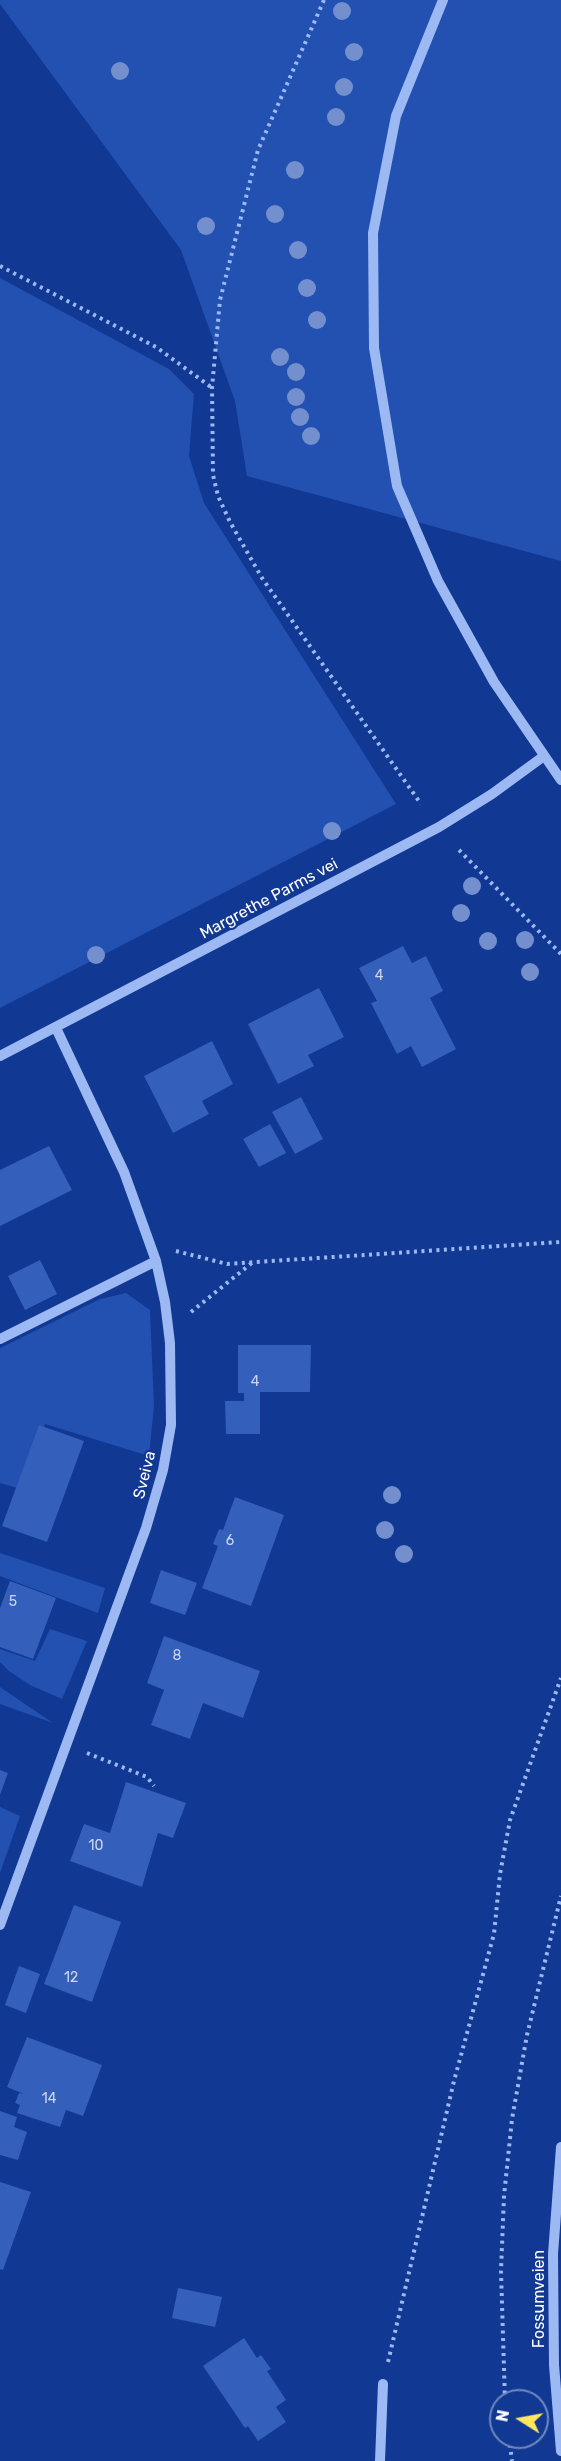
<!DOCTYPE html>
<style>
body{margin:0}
#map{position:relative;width:561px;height:2461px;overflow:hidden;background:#113892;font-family:Rubik,sans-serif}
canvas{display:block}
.north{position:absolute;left:489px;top:2389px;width:60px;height:60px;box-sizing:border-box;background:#113892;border:2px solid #7088be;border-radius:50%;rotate:281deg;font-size:16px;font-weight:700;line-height:24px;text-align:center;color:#fff}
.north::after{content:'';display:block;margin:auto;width:21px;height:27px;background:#ffe65f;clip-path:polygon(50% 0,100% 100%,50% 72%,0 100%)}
</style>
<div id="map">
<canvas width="561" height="2461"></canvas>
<div class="north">N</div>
</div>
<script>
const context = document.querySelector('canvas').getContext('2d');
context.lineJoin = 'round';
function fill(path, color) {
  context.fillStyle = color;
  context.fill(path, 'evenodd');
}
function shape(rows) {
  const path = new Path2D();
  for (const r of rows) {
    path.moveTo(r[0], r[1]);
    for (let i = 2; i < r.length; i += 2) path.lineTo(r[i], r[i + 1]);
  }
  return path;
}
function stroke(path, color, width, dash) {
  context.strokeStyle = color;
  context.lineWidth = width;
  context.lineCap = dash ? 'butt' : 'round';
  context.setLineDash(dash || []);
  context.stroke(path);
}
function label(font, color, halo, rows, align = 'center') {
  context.font = font + ' Rubik,sans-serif';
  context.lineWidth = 4.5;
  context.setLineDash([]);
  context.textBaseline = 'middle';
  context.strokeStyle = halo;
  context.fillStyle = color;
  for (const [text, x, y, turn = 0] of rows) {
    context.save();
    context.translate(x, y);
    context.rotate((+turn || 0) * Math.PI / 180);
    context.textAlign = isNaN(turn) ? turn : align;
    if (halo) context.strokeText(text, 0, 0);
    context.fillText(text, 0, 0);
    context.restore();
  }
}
fill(shape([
 [0,0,561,0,561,561,247,476,235,401,181,250,0,4],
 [0,278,169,369,194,394,189,456,204,503,396,804,0,1008],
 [126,1293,150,1310,154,1406,149,1456,45,1424,21,1489,0,1483,0,1348,100,1299],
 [0,1553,105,1588,98,1613,0,1576],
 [50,1629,87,1641,62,1699,30,1685,9,1671,0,1662,0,1649,35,1661],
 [0,1687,53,1723,0,1704],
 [0,1807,20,1816,0,1873]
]), '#2251b2');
fill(shape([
 [403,946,412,963,426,956,443,991,430,998,456,1049,422,1067,411,1046,397,1054,371,1003,377,1001,359,968],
 [319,988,344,1037,308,1055,314,1066,278,1084,248,1024],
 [212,1041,233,1084,202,1101,209,1114,173,1133,144,1076],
 [301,1097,323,1139,295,1154,272,1112],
 [270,1124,286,1153,259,1167,243,1139],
 [49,1146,72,1190,0,1226,0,1170],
 [40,1260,57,1294,25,1310,8,1276],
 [238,1345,311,1345,310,1392,260,1392,260,1434,226,1434,225,1401,244,1401,244,1393,238,1393],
 [39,1425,84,1441,47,1542,2,1526],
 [235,1497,284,1515,251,1606,202,1588,218,1546,213,1544,219,1529,223,1530],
 [161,1570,197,1583,185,1615,150,1603],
 [10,1581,56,1598,33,1659,0,1647,0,1608],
 [164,1636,260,1671,243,1718,203,1703,190,1739,151,1725,164,1690,147,1683],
 [0,1770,8,1773,0,1795],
 [126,1782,186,1803,173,1838,158,1833,142,1887,70,1861,84,1824,110,1833],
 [74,1905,121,1922,92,2002,44,1984],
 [19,1966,40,1974,26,2013,5,2005],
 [27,2037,102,2065,83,2116,66,2110,60,2127,17,2113,20,2105,15,2103,19,2093,24,2094,7,2087],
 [0,2111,17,2117,14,2127,27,2132,18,2160,0,2155],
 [0,2182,31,2192,3,2270,0,2269],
 [178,2288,222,2297,215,2327,172,2318],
 [244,2338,257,2358,261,2355,271,2369,267,2371,286,2400,276,2407,286,2422,258,2441,248,2426,245,2428,203,2366]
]), '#345fba');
stroke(shape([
 [324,0,258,150,220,300,212,388,213,475,218,496,230,522,262,578,421,804],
 [0,266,156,347,211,387],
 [459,850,561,954],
 [176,1251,227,1264,561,1242],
 [191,1312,253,1262],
 [87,1753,147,1777,154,1786],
 [388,2362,454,2081,494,1934,500,1874,510,1820,561,1678],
 [505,2401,501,2271,504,2196,512,2119,527,2035,561,1896],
 [509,2437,512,2461]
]), '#9db9f3', 4, [3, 4.5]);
stroke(shape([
 [443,0,396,116,373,233,374,348,397,486,438,581,494,682,561,780],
 [0,1056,439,827,492,794,544,756],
 [0,1339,156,1261],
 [0,1925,146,1528,163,1470,171,1425,170,1343,165,1302,156,1261,124,1172,56,1028],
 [561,2147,553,2254,554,2365,561,2451],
 [380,2461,383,2384]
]), '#9db9f3', 10);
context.fillStyle = '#748fcd';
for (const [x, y] of [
 [342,11],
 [354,52],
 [120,71],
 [344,87],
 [336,117],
 [295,170],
 [275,214],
 [206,226],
 [298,250],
 [307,288],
 [317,320],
 [280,357],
 [296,372],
 [296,397],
 [300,417],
 [311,436],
 [332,831],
 [472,886],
 [461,913],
 [525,940],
 [488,941],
 [96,955],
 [530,972],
 [392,1495],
 [385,1530],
 [404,1554]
]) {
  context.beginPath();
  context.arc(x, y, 9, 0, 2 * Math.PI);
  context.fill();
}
label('14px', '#ccd7ee', null, [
 ["4",379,976],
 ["4",255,1382],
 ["6",230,1541],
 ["5",13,1602],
 ["8",177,1656],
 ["10",96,1846],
 ["12",71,1978],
 ["14",49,2099]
]);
label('16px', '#fff', '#113892', [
 ["Margrethe Parms vei",269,899,-28],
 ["Sveiva",145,1475,-76],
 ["Fossumveien",539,2299,-90]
]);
</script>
